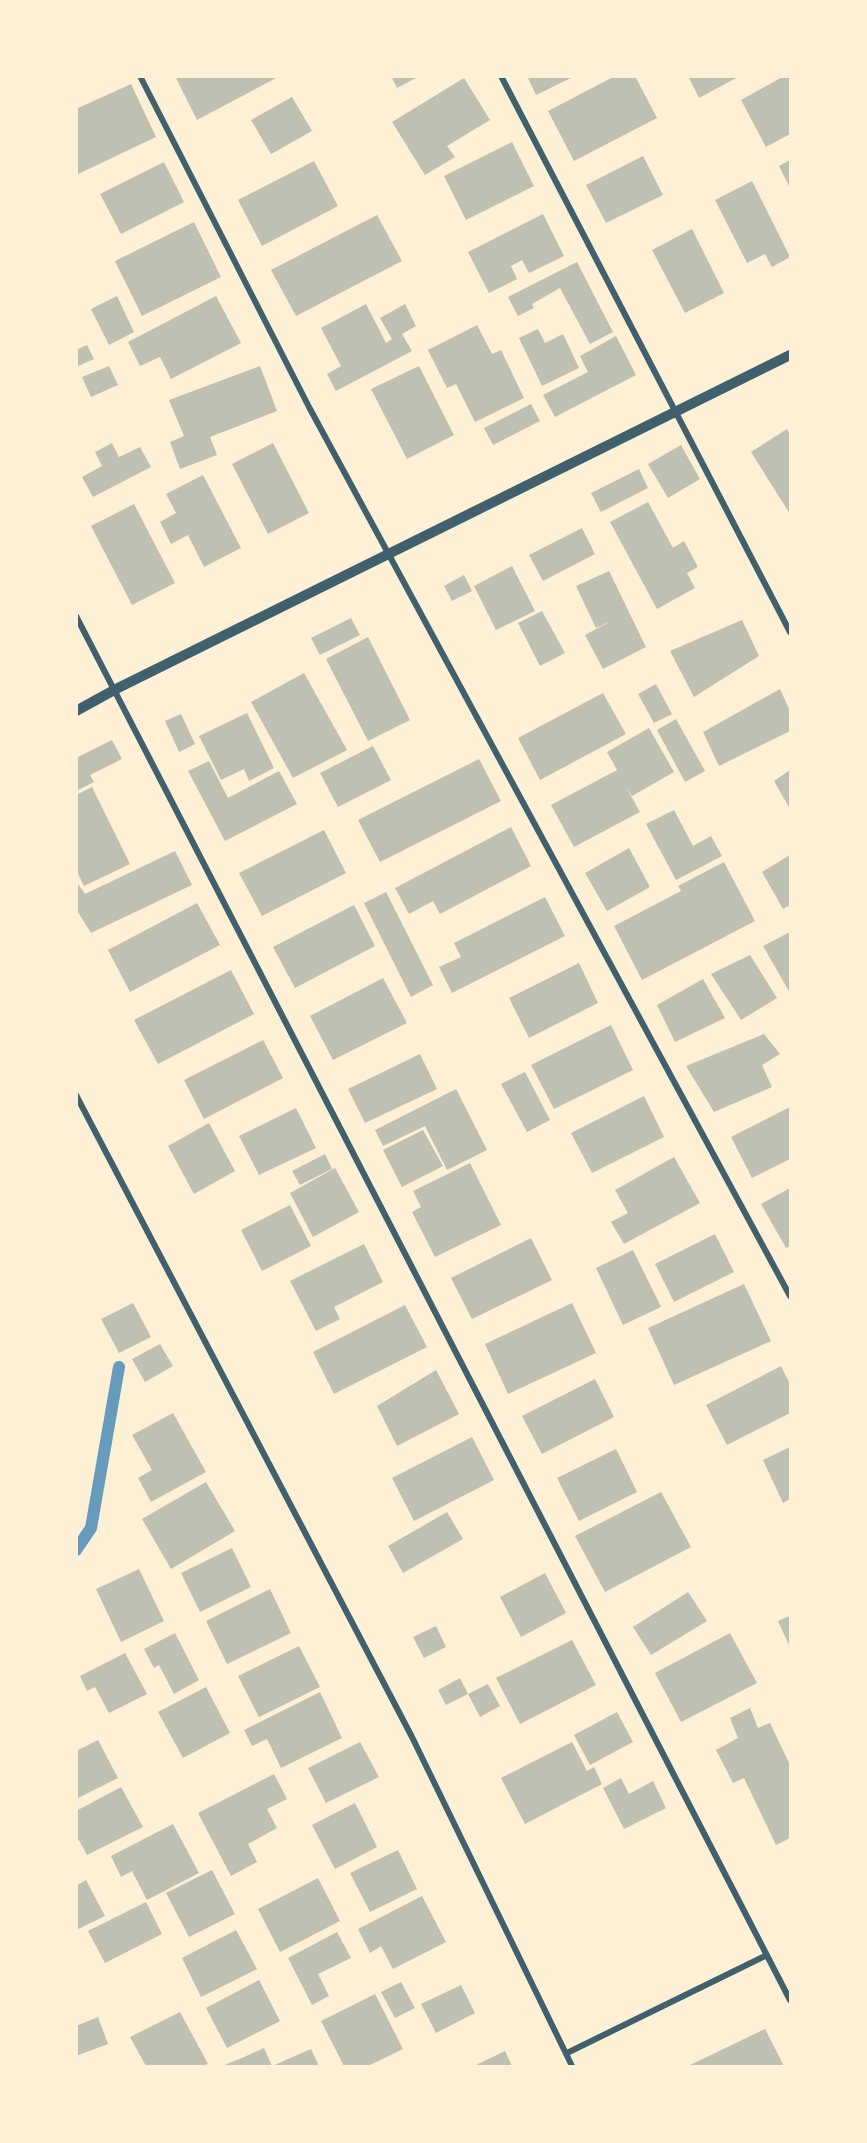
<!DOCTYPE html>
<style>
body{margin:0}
#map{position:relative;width:867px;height:2143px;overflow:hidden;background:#fdf0d5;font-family:"Space Grotesk",sans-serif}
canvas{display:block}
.frame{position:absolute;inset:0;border:78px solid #fdf0d5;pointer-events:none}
</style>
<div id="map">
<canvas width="867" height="2143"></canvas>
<div class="frame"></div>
</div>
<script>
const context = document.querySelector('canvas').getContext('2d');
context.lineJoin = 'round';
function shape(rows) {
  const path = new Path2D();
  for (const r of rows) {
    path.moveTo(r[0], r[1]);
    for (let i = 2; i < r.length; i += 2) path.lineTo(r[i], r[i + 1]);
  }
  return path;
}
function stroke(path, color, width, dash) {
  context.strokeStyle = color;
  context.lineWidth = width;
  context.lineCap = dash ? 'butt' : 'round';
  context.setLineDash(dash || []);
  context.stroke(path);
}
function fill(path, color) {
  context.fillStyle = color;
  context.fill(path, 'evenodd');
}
stroke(shape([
 [76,1550,91,1528,119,1367]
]), '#669bbc', 12);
fill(shape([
 [175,76,280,76,197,120],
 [391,76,420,76,397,88],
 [527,76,575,76,536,95],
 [615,76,635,76,657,118,574,161,548,111],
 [688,76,740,76,699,98],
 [784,76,790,76,790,134,766,147,741,100],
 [464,78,490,120,447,146,455,157,425,175,392,122],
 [131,84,156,137,76,175,76,109],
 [292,97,312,131,271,154,251,120],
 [512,142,534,186,466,220,444,176],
 [643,156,663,195,606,223,586,185],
 [790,160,790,188,779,166],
 [314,161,338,206,262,246,238,200],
 [164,162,184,202,121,234,100,194],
 [752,181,790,257,772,267,765,254,747,263,715,200],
 [543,214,564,256,529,273,522,260,511,266,517,279,489,293,468,252],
 [377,215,402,261,296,316,271,270],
 [194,222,221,277,142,316,115,261],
 [692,229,724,293,685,313,652,250],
 [577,262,613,332,590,344,560,288,532,304,534,308,518,316,508,297],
 [117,296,134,332,109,345,91,309],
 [216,296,241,343,171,379,160,357,140,366,128,342],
 [366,304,386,343,392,339,380,318,405,304,416,326,402,334,412,351,336,391,327,374,341,366,321,328],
 [477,325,492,354,501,350,524,398,475,422,456,384,447,388,428,350],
 [538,329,545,343,563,334,579,368,542,386,519,338],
 [616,336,636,375,555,417,543,395,588,372,580,356],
 [87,345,94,359,76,367,76,350],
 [109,366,118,385,91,397,82,377],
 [260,366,277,411,210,437,217,455,180,469,170,442,184,436,169,400],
 [419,366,454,435,407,459,371,389],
 [531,404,540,421,493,445,484,428],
 [787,429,790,435,790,514,751,452],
 [112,443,119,457,140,447,151,467,93,497,82,477,102,466,95,452],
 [273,443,309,513,268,534,232,464],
 [681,445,700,479,668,498,648,464],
 [639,469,648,488,601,512,591,493],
 [203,475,241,548,204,567,188,535,171,544,160,522,176,513,166,494],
 [648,502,673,548,684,541,698,567,687,573,695,588,657,609,610,522],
 [134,504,175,583,132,605,91,526],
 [582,528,595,554,543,581,529,555],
 [512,566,535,611,496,630,474,586],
 [609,571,646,647,603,669,585,635,613,620,596,628,576,586],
 [464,575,472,591,452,601,444,586],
 [542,611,565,653,540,666,518,623],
 [351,618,360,635,320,655,311,638],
 [742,620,759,656,694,697,670,651],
 [368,637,410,720,368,741,326,659],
 [304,673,347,750,293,778,251,702],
 [656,684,672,714,654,723,638,694],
 [780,689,790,711,790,731,719,766,703,732],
 [603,693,626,734,540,780,518,738],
 [247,713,274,768,249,781,244,769,221,780,199,736],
 [181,714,195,744,179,752,165,721],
 [676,719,705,771,685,782,657,730],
 [649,728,674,772,632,796,626,787,640,812,574,847,551,805,617,770,607,752],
 [112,740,122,759,90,775,94,782,76,791,76,758],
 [373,746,391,780,338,807,320,773],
 [479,759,501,801,380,862,358,820],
 [209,761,228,798,279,771,297,804,225,841,188,771],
 [790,770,790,809,774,781],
 [92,787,130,864,84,886,76,870,76,795],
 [674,810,693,846,711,836,722,856,676,880,646,824],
 [511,827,531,866,440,914,433,901,409,914,395,888],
 [324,830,346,873,262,916,239,873],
 [629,848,650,887,607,911,585,873],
 [175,851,192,885,91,933,76,909,76,881,85,894],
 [790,855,790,905,783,909,762,872],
 [724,862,755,921,642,980,614,926,681,891,678,886],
 [386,892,433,985,411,997,364,903],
 [545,897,565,936,452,993,439,967,461,957,454,943],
 [197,903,220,945,130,992,108,950],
 [354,905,375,946,295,988,273,947],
 [790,932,790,993,763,946],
 [750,955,777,998,741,1020,711,974],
 [579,963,598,1003,529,1038,509,998],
 [231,970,254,1014,158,1064,134,1020],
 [383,978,407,1023,333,1060,310,1016],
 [703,979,725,1018,675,1042,657,1005],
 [611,1025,633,1070,554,1109,531,1065],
 [764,1034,780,1054,762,1065,772,1087,714,1112,686,1066],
 [263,1040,283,1078,204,1119,184,1080],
 [420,1054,437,1089,365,1123,348,1089],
 [525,1072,550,1120,527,1132,501,1084],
 [456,1089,487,1150,447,1170,425,1126,383,1146,375,1130],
 [644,1096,664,1137,592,1173,571,1133],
 [790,1107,790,1159,752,1178,731,1137],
 [296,1108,316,1148,259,1175,239,1136],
 [209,1123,235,1171,194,1194,168,1146],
 [423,1130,443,1166,402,1187,383,1150],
 [325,1154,332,1169,300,1185,292,1171],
 [674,1157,700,1203,624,1244,611,1222,628,1213,615,1190],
 [470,1163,501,1225,435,1257,412,1212,421,1207,413,1191],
 [335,1168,359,1212,313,1237,290,1193],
 [790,1188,790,1246,786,1248,761,1204],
 [290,1205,311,1246,262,1271,241,1230],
 [715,1234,734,1272,674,1302,655,1264],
 [531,1238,552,1280,472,1319,451,1278],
 [364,1244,383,1282,334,1307,340,1319,316,1331,290,1281],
 [633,1250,661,1307,623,1325,596,1268],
 [744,1284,771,1341,674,1385,648,1328],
 [133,1303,151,1337,119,1353,101,1319],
 [572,1303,596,1353,508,1394,485,1344],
 [405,1305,427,1347,334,1394,313,1352],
 [160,1344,173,1366,145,1382,132,1359],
 [781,1366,790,1384,790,1413,727,1445,706,1405],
 [436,1370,459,1414,397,1446,377,1406],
 [595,1379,614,1417,542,1454,522,1416],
 [173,1413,206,1472,151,1502,138,1478,152,1470,132,1435],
 [472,1437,494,1480,414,1521,392,1478],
 [790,1447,790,1499,783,1503,763,1460],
 [616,1449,637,1492,579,1521,557,1478],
 [206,1482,235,1531,171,1569,142,1519],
 [661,1492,691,1547,605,1592,575,1536],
 [447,1512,463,1539,403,1573,388,1546],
 [232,1548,251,1587,200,1612,181,1573],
 [139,1569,164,1621,121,1642,96,1589],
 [545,1573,566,1613,521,1637,500,1597],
 [270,1589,291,1633,227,1664,206,1621],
 [688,1592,707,1621,651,1655,633,1627],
 [790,1616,790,1647,778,1621],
 [436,1626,446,1647,424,1658,413,1637],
 [175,1633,199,1680,174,1694,159,1665,154,1668,144,1649],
 [730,1633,757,1683,681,1722,655,1673],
 [572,1640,596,1685,520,1724,496,1678],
 [299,1646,320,1687,259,1717,238,1676],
 [125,1653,147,1694,109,1713,95,1687,87,1691,80,1676],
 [460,1678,468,1694,446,1705,438,1690],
 [488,1684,500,1706,480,1717,468,1694],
 [206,1687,230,1733,183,1758,158,1712],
 [320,1692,342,1738,281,1768,267,1739,252,1746,244,1730],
 [750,1708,758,1728,770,1723,790,1765,790,1838,776,1845,744,1778,733,1783,716,1750,738,1738,730,1718],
 [617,1712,633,1742,590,1765,574,1735],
 [98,1740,118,1778,76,1799,76,1751],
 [360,1742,379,1777,326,1803,308,1768],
 [572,1742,587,1771,594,1767,602,1784,525,1824,501,1778],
 [274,1774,287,1799,267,1809,277,1828,248,1844,257,1862,231,1876,198,1813],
 [621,1778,629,1794,653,1781,666,1808,624,1829,603,1788],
 [121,1787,143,1827,87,1855,76,1835,76,1811],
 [355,1803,377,1847,335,1869,312,1825],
 [173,1824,199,1873,147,1900,132,1871,121,1877,111,1856],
 [398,1850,417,1889,370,1912,350,1873],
 [212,1870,235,1914,189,1937,166,1893],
 [318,1878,340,1921,280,1952,258,1909],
 [86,1880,105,1916,76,1930,76,1886],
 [422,1896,446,1942,393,1969,381,1946,370,1953,358,1929],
 [146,1902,162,1934,105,1963,88,1931],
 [236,1930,257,1969,201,1997,182,1958],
 [337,1932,351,1958,318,1974,329,1996,312,2005,288,1958],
 [259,1980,280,2021,227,2048,206,2008],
 [401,1982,415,2008,395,2018,381,1992],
 [461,1985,475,2013,436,2033,421,2004],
 [375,1994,403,2049,368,2066,344,2066,321,2021],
 [180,2012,208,2064,202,2066,146,2066,130,2037],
 [98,2017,108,2044,76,2056,76,2026],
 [765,2029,784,2066,688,2066],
 [264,2048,272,2066,222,2066,244,2057],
 [311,2049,319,2066,272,2066],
 [505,2051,512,2066,474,2066]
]), '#bec0b2');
stroke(shape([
 [140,76,309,407,790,1296],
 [501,76,790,632],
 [76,616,790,2000],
 [76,1095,412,1737,572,2066],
 [567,2053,767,1955]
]), '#3f606c', 6);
stroke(shape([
 [76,711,116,689,790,355]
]), '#3f606c', 10);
</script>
